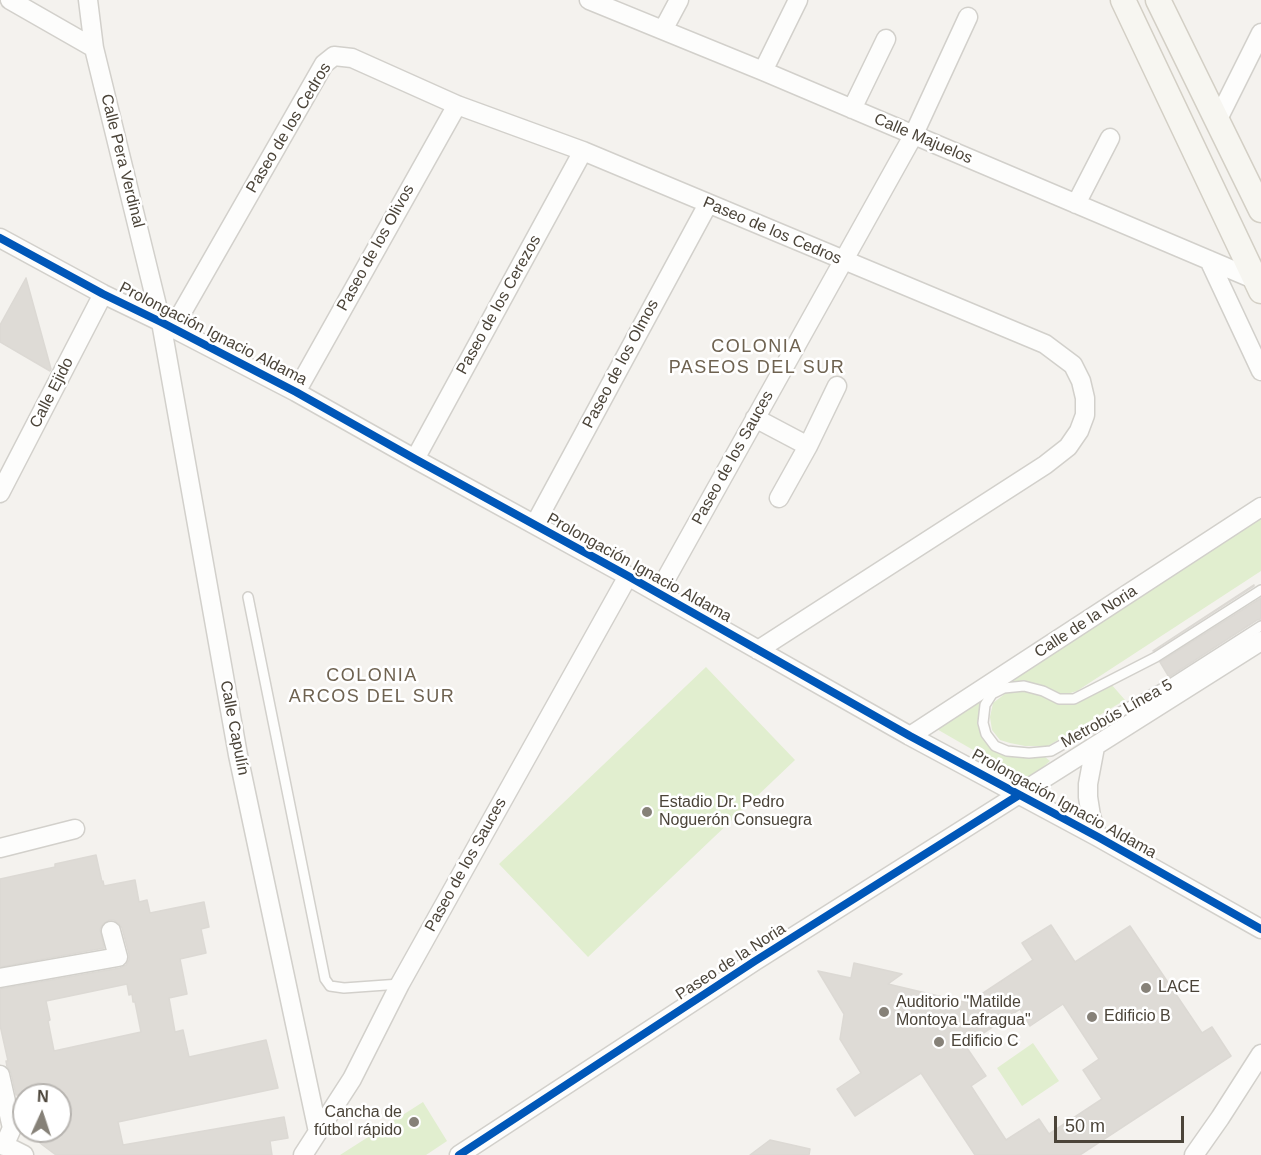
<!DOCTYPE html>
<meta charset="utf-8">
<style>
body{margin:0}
#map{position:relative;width:1261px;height:1155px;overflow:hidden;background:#f4f2ee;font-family:Helvetica,sans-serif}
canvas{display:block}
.north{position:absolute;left:12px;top:1083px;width:60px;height:60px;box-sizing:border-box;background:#fff;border:2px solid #b7b4b0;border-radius:50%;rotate:3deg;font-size:16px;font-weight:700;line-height:24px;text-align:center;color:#4b4439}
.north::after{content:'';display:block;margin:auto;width:21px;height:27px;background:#868178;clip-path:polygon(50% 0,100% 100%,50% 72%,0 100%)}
.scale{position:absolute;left:1054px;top:1116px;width:130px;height:27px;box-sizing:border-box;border:3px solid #4b4439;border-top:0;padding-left:8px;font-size:18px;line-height:21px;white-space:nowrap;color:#4b4439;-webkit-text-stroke:4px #fff;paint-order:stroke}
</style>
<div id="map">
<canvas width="1261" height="1155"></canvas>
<div class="north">N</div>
<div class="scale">50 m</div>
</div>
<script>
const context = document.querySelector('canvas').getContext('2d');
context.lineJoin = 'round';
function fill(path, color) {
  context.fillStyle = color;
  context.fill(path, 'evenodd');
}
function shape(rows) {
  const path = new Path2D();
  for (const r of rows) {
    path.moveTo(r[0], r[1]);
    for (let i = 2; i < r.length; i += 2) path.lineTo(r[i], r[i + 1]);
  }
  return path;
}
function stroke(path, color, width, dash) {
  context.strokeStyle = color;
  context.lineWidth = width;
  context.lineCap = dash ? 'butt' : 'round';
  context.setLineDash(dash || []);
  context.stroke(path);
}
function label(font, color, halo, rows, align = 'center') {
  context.font = font + ' Helvetica,sans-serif';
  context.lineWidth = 5;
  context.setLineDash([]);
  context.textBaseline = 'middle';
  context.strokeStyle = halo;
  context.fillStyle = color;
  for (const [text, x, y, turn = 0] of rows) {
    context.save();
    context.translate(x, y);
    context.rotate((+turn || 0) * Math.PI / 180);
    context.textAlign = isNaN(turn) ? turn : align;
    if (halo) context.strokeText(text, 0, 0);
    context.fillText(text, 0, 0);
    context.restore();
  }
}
fill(shape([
 [1261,517,1261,571,1077,691,1064,695,1046,688,991,691,983,736,1013,754,1045,757,1050,761,1027,781,928,724],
 [706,667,795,760,588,957,499,864],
 [1111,684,1125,700,1048,746,1025,746,1010,743,1000,740,992,730,990,717,993,703,1006,693,1022,691,1036,693,1057,702],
 [1033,1043,1059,1081,1022,1106,997,1068],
 [423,1102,447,1141,426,1155,340,1155]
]), '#e1eecf');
const building = shape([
 [26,278,51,369,50,371,0,342,0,325,26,278],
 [1254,585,1254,586,1153,651,1254,585],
 [1261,598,1261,619,1257,620,1169,677,1160,662,1261,598],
 [96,855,102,882,103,881,104,886,135,880,139,902,147,900,150,913,204,902,209,927,201,929,206,953,180,959,187,994,169,998,175,1032,183,1030,189,1057,266,1040,278,1088,118,1122,123,1145,284,1117,288,1138,270,1141,272,1155,56,1155,40,1143,38,1131,60,1131,60,1095,16,1095,11,1073,7,1067,6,1061,8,1061,0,1025,0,989,120,968,126,965,129,960,129,954,122,928,119,924,114,920,109,920,103,924,100,929,104,948,0,967,0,879,55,867,55,864,96,855],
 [127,984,129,995,132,994,133,1002,135,1002,141,1032,54,1051,48,1021,50,1020,46,1001,127,984],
 [1051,925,1075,962,1130,926,1202,1033,1212,1027,1231,1056,1080,1155,975,1155,921,1073,855,1116,837,1089,861,1073,840,1039,844,1014,818,971,851,978,854,963,902,974,888,984,968,1003,1033,960,1022,943,1051,925],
 [1063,1004,1099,1059,1083,1070,1102,1099,1049,1134,1039,1119,1006,1140,971,1086,986,1076,965,1045,1020,1009,1030,1026,1063,1004],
 [770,1140,810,1149,809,1155,750,1155,770,1140]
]);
fill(building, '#dedbd6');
stroke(building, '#dcd9d4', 1.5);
const service = shape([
 [1261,590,1156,657,1074,699,1059,699,1043,691,1024,686,1004,688,992,694,985,705,983,723,986,734,995,746,1007,751,1029,753,1051,751,1172,683,1261,626],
 [248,597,325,979,330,986,344,988,400,984]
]);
const minor = shape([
 [10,0,94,48],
 [88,0,94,48,161,322,238,755,318,1132],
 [589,0,763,71,1256,280],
 [663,30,679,0],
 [763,71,798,0],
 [852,109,886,39],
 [1217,121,1261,33],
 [1076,204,1110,138],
 [0,238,103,294,161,322,296,392,415,459,628,576,910,736,1098,837,1261,929],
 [1209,260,1261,371],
 [173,328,324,64,334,56,352,58,457,105,583,151,1045,344,1073,365,1081,381,1085,398,1085,415,1079,431,1068,447,1045,465,758,650],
 [296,392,457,105],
 [755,418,808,446,837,386],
 [415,459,583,151],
 [0,493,103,294],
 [779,498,808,446],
 [535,524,708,204],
 [658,593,913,136,968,17],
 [910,736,1261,507],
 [1095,747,1088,784,1088,797,1091,816,1098,837],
 [0,848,75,829],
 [0,978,118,957,111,931],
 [0,1075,12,1128,4,1146],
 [0,1143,24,1155],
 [303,1155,352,1079,400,984,628,576],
 [459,1155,755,961,1261,641],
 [1194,1155,1220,1118,1261,1054]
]);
const secondary = shape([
 [1123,0,1261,291],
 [1158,0,1261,210]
]);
stroke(service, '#d2d0cb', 12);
stroke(minor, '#d2d0cb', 21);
stroke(secondary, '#d3cfc5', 27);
stroke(service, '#fdfdfc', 9);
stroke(minor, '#fdfdfc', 18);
stroke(secondary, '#f7f6f1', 24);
stroke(shape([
 [0,238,103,294,161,322,296,392,415,459,628,576,910,736,1098,837,1261,929],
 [459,1155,755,961,1019,795]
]), '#0057b8', 8);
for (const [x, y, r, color] of [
 [647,812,6,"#868178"],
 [1146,988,6,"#868178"],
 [884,1012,6,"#868178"],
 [1092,1017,6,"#868178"],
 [939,1042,6,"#868178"],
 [414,1122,6,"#868178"]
]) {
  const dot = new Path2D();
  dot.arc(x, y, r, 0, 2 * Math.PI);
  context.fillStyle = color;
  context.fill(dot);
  stroke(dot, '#fff', 2);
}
label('16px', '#4b4439', '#fff', [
 ["Paseo de los Cedros",289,128,-59],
 ["Calle Majuelos",923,139,23],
 ["Calle Pera Verdinal",122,161,76],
 ["Paseo de los Cedros",772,231,23],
 ["Paseo de los Olivos",376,248,-61],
 ["Paseo de los Cerezos",499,305,-61],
 ["Prolongación Ignacio Aldama",213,334,27],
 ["Paseo de los Olmos",621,364,-62],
 ["Calle Ejido",52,393,-63],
 ["Paseo de los Sauces",733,458,-61],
 ["Prolongación Ignacio Aldama",639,568,29],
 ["Calle de la Noria",1086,622,-33],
 ["Metrobús Línea 5",1117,714,-29],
 ["Calle Capulín",234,728,79],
 ["Prolongación Ignacio Aldama",1064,804,29],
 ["Paseo de los Sauces",466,865,-61],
 ["Paseo de la Noria",731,962,-33]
]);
label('16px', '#4b4439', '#fff', [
 ["Estadio Dr. Pedro",659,803],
 ["Noguerón Consuegra",659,821],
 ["LACE",1158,988],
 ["Auditorio \"Matilde",896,1003],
 ["Montoya Lafragua\"",896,1021],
 ["Edificio B",1104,1017],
 ["Edificio C",951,1042],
 ["Cancha de",402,1113,"right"],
 ["fútbol rápido",402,1131,"right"]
], 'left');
context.letterSpacing = '1.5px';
label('18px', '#6e6250', '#fff', [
 ["COLONIA",757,347],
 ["PASEOS DEL SUR",757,368],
 ["COLONIA",372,676],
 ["ARCOS DEL SUR",372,697]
]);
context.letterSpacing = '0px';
</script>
